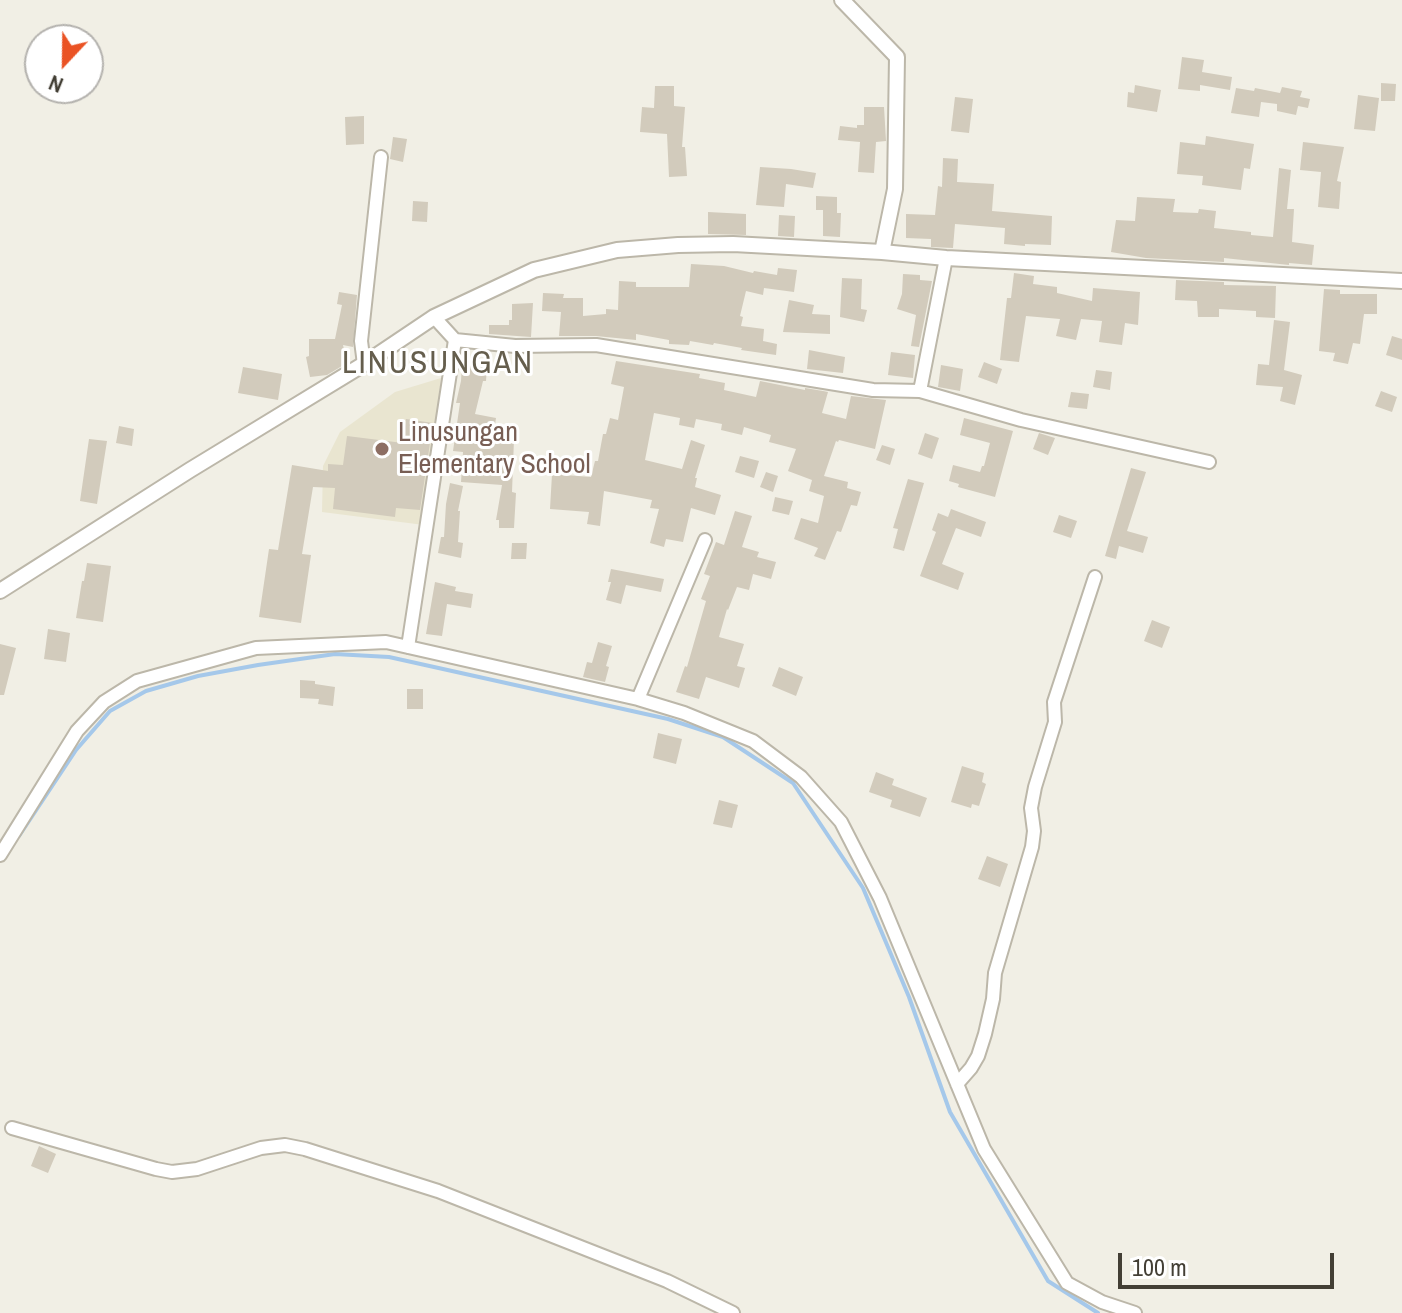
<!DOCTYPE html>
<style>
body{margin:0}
#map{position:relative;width:1402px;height:1313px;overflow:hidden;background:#f1efe5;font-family:"Archivo Narrow",sans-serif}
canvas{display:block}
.north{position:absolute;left:24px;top:24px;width:80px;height:80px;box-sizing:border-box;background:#fff;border:2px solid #b4b2ae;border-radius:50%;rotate:202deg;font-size:22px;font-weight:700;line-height:32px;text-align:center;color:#433f35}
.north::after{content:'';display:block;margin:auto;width:28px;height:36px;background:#ea5324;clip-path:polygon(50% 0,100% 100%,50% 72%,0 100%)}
.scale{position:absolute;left:1118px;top:1253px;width:216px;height:36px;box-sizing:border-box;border:4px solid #433f35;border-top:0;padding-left:10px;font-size:24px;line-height:28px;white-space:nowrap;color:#433f35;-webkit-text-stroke:6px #fff;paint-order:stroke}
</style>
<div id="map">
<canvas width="1402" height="1313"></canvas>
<div class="north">N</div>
<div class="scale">100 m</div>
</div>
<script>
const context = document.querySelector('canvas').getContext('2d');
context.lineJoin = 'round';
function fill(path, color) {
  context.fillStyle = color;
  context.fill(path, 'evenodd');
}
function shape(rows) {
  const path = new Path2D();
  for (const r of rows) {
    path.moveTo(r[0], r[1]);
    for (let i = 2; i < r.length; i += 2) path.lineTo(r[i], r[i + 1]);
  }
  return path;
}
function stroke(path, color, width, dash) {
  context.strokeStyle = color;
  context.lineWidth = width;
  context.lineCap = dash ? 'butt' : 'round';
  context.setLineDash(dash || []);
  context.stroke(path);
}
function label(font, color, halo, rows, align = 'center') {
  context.font = font + ' "Archivo Narrow",sans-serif';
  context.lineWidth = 6;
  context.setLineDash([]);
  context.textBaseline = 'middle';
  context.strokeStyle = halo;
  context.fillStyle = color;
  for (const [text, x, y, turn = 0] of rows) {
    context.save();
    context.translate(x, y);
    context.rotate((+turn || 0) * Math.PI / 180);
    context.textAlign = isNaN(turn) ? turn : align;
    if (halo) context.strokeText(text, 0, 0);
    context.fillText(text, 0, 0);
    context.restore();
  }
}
fill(shape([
 [441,378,424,525,322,512,323,466,340,432,395,392]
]), '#e9e5d0');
stroke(shape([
 [19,836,76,750,110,711,146,691,198,676,258,665,335,654,389,657,668,719,723,737,793,783,863,888,909,997,950,1112,1048,1281,1098,1313]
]), '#a5c8ea', 4);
fill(shape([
 [1182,57,1204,60,1202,72,1232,77,1230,90,1200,85,1200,91,1178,89],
 [1381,83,1396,84,1395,101,1381,101],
 [1135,85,1161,90,1157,112,1127,107,1128,92,1134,93],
 [655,86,674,86,674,106,685,107,682,147,685,147,687,176,669,177,667,134,640,132,642,107,654,108],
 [1282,87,1302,91,1300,97,1310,99,1308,108,1298,106,1296,115,1277,111,1277,104,1261,102,1259,117,1231,113,1236,88,1254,91,1255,88,1280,93],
 [1358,95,1379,98,1375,131,1354,129],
 [955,97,973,99,969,133,951,131],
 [864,107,884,107,886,141,876,142,874,173,858,172,860,142,838,140,840,126,857,128,857,125,864,125],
 [364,116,364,144,346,145,345,117],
 [1206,136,1254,144,1250,169,1244,168,1241,190,1202,185,1203,176,1177,174,1180,142,1205,145],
 [393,137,407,139,403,162,390,159],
 [1303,142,1344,147,1337,181,1341,182,1339,209,1318,207,1321,172,1300,170],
 [943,158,958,159,957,182,994,184,992,211,1052,216,1051,245,1025,244,1025,246,1004,244,1005,228,955,224,953,248,931,247,931,239,906,238,906,214,935,215,938,186,942,187],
 [760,167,791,169,816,173,813,188,786,184,784,207,756,205],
 [1279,168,1291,170,1287,209,1294,209,1292,242,1314,245,1312,265,1289,263,1289,265,1224,258,1224,262,1146,258,1111,252,1116,220,1135,221,1137,197,1175,199,1173,212,1198,213,1199,209,1216,211,1214,228,1251,232,1251,235,1273,237],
 [816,196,837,197,837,213,841,213,840,237,823,236,823,210,816,210],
 [413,201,428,202,427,222,412,221],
 [708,212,746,214,746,235,708,234],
 [779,215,795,216,794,237,778,236],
 [691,264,724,266,753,273,754,271,777,275,778,268,797,270,794,292,764,288,763,295,746,291,740,316,743,317,741,326,764,329,763,341,777,344,776,355,741,350,742,348,714,343,713,345,690,341,689,345,669,344,669,340,636,334,636,340,596,336,559,336,561,312,542,311,543,293,564,294,563,298,583,298,583,316,606,314,606,309,618,310,619,281,636,282,636,287,689,287],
 [1014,273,1034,276,1033,284,1057,287,1057,293,1092,301,1093,288,1140,292,1138,325,1125,323,1122,345,1099,342,1102,321,1081,319,1076,340,1056,336,1060,319,1026,316,1019,362,1000,360,1007,298,1011,298],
 [903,274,920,275,920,280,932,281,919,347,911,346,916,315,897,309,902,294],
 [842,278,862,279,861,309,867,310,864,322,840,317],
 [1176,280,1224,282,1224,285,1276,286,1275,318,1256,317,1256,311,1219,309,1219,317,1198,317,1197,301,1175,300],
 [1324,289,1340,290,1340,294,1377,294,1377,314,1364,314,1360,344,1353,343,1348,364,1333,361,1335,353,1319,351],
 [339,292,357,295,353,347,343,345,347,363,327,375,310,377,306,357,309,356,309,339,335,339,342,305,337,304],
 [789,300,814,305,812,314,830,315,830,334,783,332],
 [533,303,531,337,489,334,489,325,509,325,509,320,512,320,512,304],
 [1274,320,1290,322,1284,370,1302,375,1295,405,1280,401,1283,387,1256,385,1258,364,1269,365],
 [1392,336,1402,339,1402,360,1386,355],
 [809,350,845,357,843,373,807,369],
 [891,352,915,355,913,378,888,375],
 [616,361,700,374,699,378,725,383,724,390,756,397,760,381,805,390,805,388,823,391,828,392,822,413,846,419,851,396,886,400,875,449,839,440,838,442,836,441,824,476,848,482,847,488,861,492,857,506,851,505,841,532,837,531,825,560,814,556,818,548,794,539,801,518,818,523,824,496,809,491,812,480,788,471,796,449,769,442,771,435,744,427,742,435,721,430,722,424,696,419,694,428,679,425,680,418,654,413,645,460,682,469,691,440,705,445,695,478,697,478,695,487,721,495,715,515,691,508,683,542,666,539,664,547,650,543,659,509,650,508,652,500,604,491,600,526,587,524,589,512,550,509,552,474,591,477,595,461,598,461,603,434,606,434,610,418,618,420,624,387,611,384],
 [984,362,1002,369,997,384,978,377],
 [462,365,487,366,486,381,483,381,475,414,496,418,493,438,514,439,512,492,516,493,514,528,499,528,499,520,496,520,502,485,461,482,463,452,453,451,460,403,456,403,461,381],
 [941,365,963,369,960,391,938,387],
 [243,367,282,374,278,400,238,393],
 [1096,370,1112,372,1110,390,1093,387],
 [1381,391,1397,397,1392,412,1375,406],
 [1071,392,1089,394,1087,409,1068,407],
 [964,418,1013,431,995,497,958,487,959,484,949,481,953,465,980,472,982,466,984,466,990,443,960,435],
 [406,419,433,423,420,510,396,508,395,517,333,509,335,488,313,487,302,554,311,555,301,623,259,617,269,549,278,550,292,465,328,471,328,464,343,465,347,436,403,443],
 [119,426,134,429,132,446,116,443],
 [925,433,939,438,932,459,918,454],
 [1039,433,1055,438,1048,455,1033,449],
 [89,439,107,441,97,504,80,501],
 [882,445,895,449,890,465,876,460],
 [740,456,759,461,754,478,735,472],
 [1131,468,1146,472,1127,531,1148,537,1143,553,1119,546,1116,559,1105,556],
 [766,472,778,476,773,492,760,487],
 [908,479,924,483,904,551,893,548,898,529,893,528],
 [450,483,463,486,458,511,460,511,458,542,463,543,461,558,438,553,441,537,444,537,446,504],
 [775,497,793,501,789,515,772,511],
 [951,509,986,522,981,537,956,528,942,564,964,573,958,590,920,576,936,532,932,530,938,513,948,517],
 [735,511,752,516,742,547,759,552,757,557,776,562,771,579,753,574,749,590,737,587,728,610,727,609,719,637,744,644,737,666,745,668,739,688,706,677,699,699,676,692,685,666,687,667,706,601,701,599,710,576,704,574,716,542,724,545],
 [1059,515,1077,521,1071,538,1053,532],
 [512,543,527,543,526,559,511,559],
 [87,563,111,566,103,622,76,618,82,581,84,581],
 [611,569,664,579,661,592,626,585,621,604,606,600,611,582,608,582],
 [435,582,456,587,455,591,473,594,471,608,447,604,442,636,426,634],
 [1152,620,1170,627,1162,648,1144,641],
 [48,629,70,633,66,662,44,659],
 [598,642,612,646,606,666,609,667,605,682,583,677,587,662,592,663],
 [0,644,16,648,4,695,0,695],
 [779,667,803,677,796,696,772,686],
 [300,680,315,681,315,684,335,687,333,706,318,704,319,699,300,698],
 [407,689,423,689,423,709,407,709],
 [658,733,682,739,676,764,653,758],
 [962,766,984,773,982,782,986,784,979,806,972,804,971,808,951,802],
 [876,772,894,779,892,785,927,798,920,817,890,807,892,800,869,792],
 [719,800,738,805,732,828,713,824],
 [987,856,1008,864,1000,887,978,879],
 [39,1146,56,1154,48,1173,31,1166]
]), '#d2cbbc');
const minor = shape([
 [434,317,455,340,515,346,596,345,873,390,920,391,1021,420,1209,462],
 [364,364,361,341,381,157],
 [920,391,946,258],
 [408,647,455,340],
 [638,699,705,540],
 [0,855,77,731,104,702,137,681,256,648,386,642,638,699,684,713,753,741,801,777,841,822,880,898,984,1149,1067,1283,1102,1302,1135,1313],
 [957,1084,971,1068,978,1056,985,1034,993,999,995,973,1032,847,1034,831,1031,808,1035,787,1055,722,1054,702,1095,577],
 [12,1128,156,1169,172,1172,197,1169,261,1148,285,1145,305,1149,438,1191,667,1281,733,1313]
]);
const tertiary = shape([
 [842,0,897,57,895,189,882,252],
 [0,591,190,470,364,364,434,317,534,270,617,250,678,245,733,244,882,252,946,258,1402,281]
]);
stroke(minor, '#bcb7a9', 16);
stroke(tertiary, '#bcb7a9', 18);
stroke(minor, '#fff', 12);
stroke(tertiary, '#fff', 14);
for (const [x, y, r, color] of [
 [382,449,8,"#8d6e63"]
]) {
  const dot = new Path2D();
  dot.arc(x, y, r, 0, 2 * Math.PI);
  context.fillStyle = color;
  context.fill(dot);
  stroke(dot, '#fff', 3);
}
label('28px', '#785e54', '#fff', [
 ["Linusungan",398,433],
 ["Elementary School",398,465]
], 'left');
context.letterSpacing = '2px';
label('32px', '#655e4d', '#fff', [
 ["LINUSUNGAN",438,364]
]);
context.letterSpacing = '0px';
</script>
